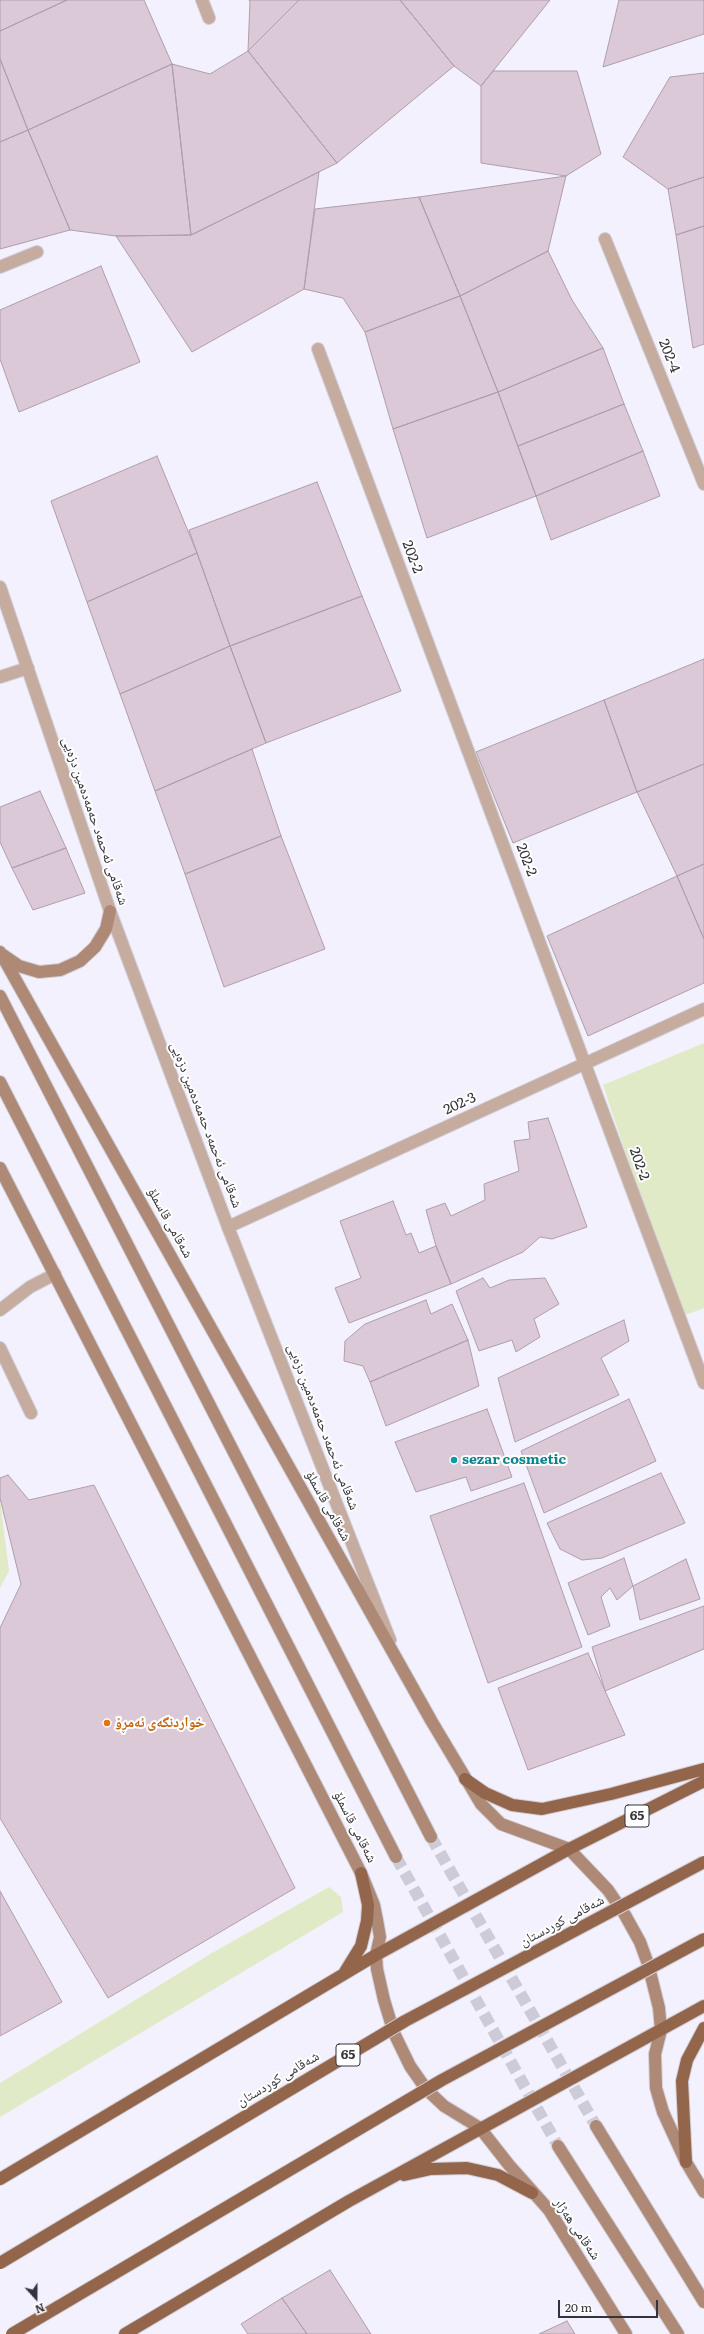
<!DOCTYPE html>
<meta charset="utf-8">
<style>
body{margin:0}
#map{position:relative;width:704px;height:2334px;overflow:hidden;background:#f3f1fe;font-family:Literata,serif}
canvas{display:block}
.north{position:absolute;left:16px;top:2278px;width:40px;height:40px;-webkit-text-stroke:3px #fff;paint-order:stroke;rotate:159deg;font-size:11px;font-weight:700;line-height:16px;text-align:center;color:#34323a}
.north::after{content:'';display:block;margin:auto;width:14px;height:18px;background:#34323a;clip-path:polygon(50% 0,100% 100%,50% 72%,0 100%)}
.scale{position:absolute;left:558px;top:2300px;width:100px;height:18px;box-sizing:border-box;border:2px solid #34323a;border-top:0;padding-left:5px;font-size:12px;line-height:14px;white-space:nowrap;color:#34323a;-webkit-text-stroke:3px #fff;paint-order:stroke}
</style>
<div id="map">
<canvas width="704" height="2334"></canvas>
<div class="north">N</div>
<div class="scale">20 m</div>
</div>
<script>
const context = document.querySelector('canvas').getContext('2d');
context.lineJoin = 'round';
function fill(path, color) {
  context.fillStyle = color;
  context.fill(path, 'evenodd');
}
function shape(rows) {
  const path = new Path2D();
  for (const r of rows) {
    path.moveTo(r[0], r[1]);
    for (let i = 2; i < r.length; i += 2) path.lineTo(r[i], r[i + 1]);
  }
  return path;
}
function stroke(path, color, width, dash) {
  context.strokeStyle = color;
  context.lineWidth = width;
  context.lineCap = dash ? 'butt' : 'round';
  context.setLineDash(dash || []);
  context.stroke(path);
}
function label(font, color, halo, rows, align = 'center') {
  context.font = font + ' Literata,"Noto Naskh Arabic",serif';
  context.lineWidth = 4;
  context.setLineDash([]);
  context.textBaseline = 'middle';
  context.strokeStyle = halo;
  context.fillStyle = color;
  for (const [text, x, y, turn = 0] of rows) {
    context.save();
    context.translate(x, y);
    context.rotate((+turn || 0) * Math.PI / 180);
    context.textAlign = isNaN(turn) ? turn : align;
    if (halo) context.strokeText(text, 0, 0);
    context.fillText(text, 0, 0);
    context.restore();
  }
}
fill(shape([
 [704,1043,704,1308,680,1317,603,1085],
 [0,1499,9,1571,0,1588],
 [329,1887,341,1897,343,1912,0,2117,0,2083,212,1953]
]), '#e1eac6');
const building = shape([
 [0,0,67,0,0,31,0,0],
 [67,0,144,0,172,64,28,130,0,59,0,31,67,0],
 [249,0,299,0,248,51,250,1,249,0],
 [299,0,400,0,454,66,337,163,248,51,299,0],
 [400,0,550,0,481,86,454,66,400,0],
 [619,0,704,0,704,34,603,67,619,0],
 [248,51,337,163,191,235,172,64,210,74,248,51],
 [0,59,28,130,0,142,0,59],
 [172,64,191,235,116,236,70,230,28,130,172,64],
 [493,71,577,71,601,154,566,176,481,163,481,86,493,71],
 [704,73,704,177,668,189,623,157,670,77,704,73],
 [28,130,70,230,0,249,0,142,28,130],
 [319,172,304,289,192,352,116,236,191,235,319,172],
 [566,176,548,251,460,296,419,197,566,176],
 [704,177,704,226,676,235,668,189,704,177],
 [419,197,460,296,365,332,343,298,304,289,315,209,419,197],
 [704,226,704,344,693,348,676,235,704,226],
 [548,251,572,300,603,348,498,392,460,296,548,251],
 [101,266,140,362,19,412,0,359,0,310,101,266],
 [460,296,498,392,393,429,365,332,460,296],
 [603,348,624,404,518,446,498,392,603,348],
 [498,392,536,496,427,538,393,429,498,392],
 [624,404,643,451,536,496,518,446,624,404],
 [643,451,660,496,551,540,536,496,643,451],
 [157,456,197,553,87,602,51,501,157,456],
 [317,482,362,596,230,646,189,530,317,482],
 [197,553,230,646,120,694,87,602,197,553],
 [362,596,401,691,266,743,230,646,362,596],
 [230,646,266,743,155,791,120,694,230,646],
 [704,659,704,764,637,792,604,700,704,659],
 [604,700,637,792,513,843,476,752,604,700],
 [252,749,281,836,185,874,155,791,252,749],
 [704,764,704,864,677,876,637,792,704,764],
 [40,791,66,848,12,868,0,842,0,807,40,791],
 [281,836,325,949,224,987,185,874,281,836],
 [66,848,85,893,33,910,12,868,66,848],
 [704,864,704,939,677,876,704,864],
 [677,876,704,939,704,983,588,1036,547,936,677,876],
 [548,1118,587,1227,552,1239,540,1237,523,1252,451,1284,436,1246,426,1210,445,1203,451,1216,485,1200,484,1184,519,1171,514,1141,530,1139,528,1122,548,1118],
 [393,1201,406,1235,411,1233,419,1253,436,1246,451,1284,349,1323,335,1288,361,1278,340,1221,393,1201],
 [483,1278,490,1288,509,1280,545,1278,559,1304,534,1319,540,1337,516,1352,512,1340,479,1351,456,1291,483,1278],
 [426,1300,431,1314,452,1304,468,1340,370,1382,363,1366,344,1361,345,1341,365,1324,426,1300],
 [624,1320,629,1341,601,1358,619,1395,515,1442,498,1378,624,1320],
 [468,1340,479,1386,386,1426,370,1382,468,1340],
 [629,1399,656,1461,544,1513,521,1451,629,1399],
 [487,1409,512,1477,471,1491,466,1477,416,1492,395,1442,487,1409],
 [661,1473,685,1523,602,1558,582,1560,560,1549,547,1523,661,1473],
 [8,1475,29,1500,94,1485,295,1888,108,1998,0,1818,0,1628,21,1584,0,1498,0,1478,8,1475],
 [524,1483,582,1647,488,1683,430,1516,524,1483],
 [624,1558,633,1586,617,1600,610,1588,601,1597,610,1626,588,1635,568,1583,624,1558],
 [686,1559,700,1599,640,1620,633,1586,686,1559],
 [704,1606,704,1649,605,1691,592,1647,704,1606],
 [588,1653,625,1735,528,1770,498,1688,588,1653],
 [0,1891,62,2002,0,2036,0,1891],
 [330,2270,371,2334,307,2334,282,2298,330,2270],
 [282,2298,307,2334,248,2334,241,2324,282,2298],
 [567,2321,575,2334,539,2334,567,2321]
]);
fill(building, '#dcc9d8');
stroke(building, '#af9dab', 1);
stroke(shape([
 [431,1837,596,2126],
 [396,1857,558,2146]
]), '#cdcbd7', 12, [12, 6]);
const service = shape([
 [0,267,37,252],
 [0,677,28,668],
 [0,1310,30,1287,55,1274],
 [0,1348,31,1413]
]);
const minor = shape([
 [202,0,209,18],
 [605,239,704,484],
 [318,349,704,1383],
 [228,1227,704,1009]
]);
const tertiary = shape([
 [0,587,110,911,228,1227,390,1640]
]);
const secondary = shape([
 [0,952,432,1722,481,1804,501,1824,569,1849,608,1890,625,1915,640,1942,648,1964,659,2008,661,2030,655,2054,656,2088,663,2112,686,2162,704,2192],
 [3,955,19,966,39,972,60,970,80,961,95,947,106,929,110,911],
 [0,996,431,1837],
 [0,1082,396,1857],
 [0,1168,361,1873,374,1905,377,1920,380,1937,376,1955,377,1969,384,2000,394,2033,410,2066,426,2089,444,2106,480,2128,509,2165,549,2210,626,2334],
 [596,2126,704,2302],
 [558,2146,678,2334]
]);
const trunk = shape([
 [465,1779,485,1793,512,1805,542,1809,611,1794,704,1769],
 [345,1972,361,1946,367,1921,368,1905,361,1873],
 [686,2162,682,2081,687,2060,704,2028],
 [404,2175,431,2169,467,2168,498,2175,532,2193],
 [0,2179,376,1955,569,1849,704,1781],
 [125,2334,349,2201,704,2006]
]);
stroke(service, '#d1cfdb', 14);
stroke(minor, '#d1cfdb', 14);
stroke(tertiary, '#d1cfdb', 14);
stroke(secondary, '#d1cfdb', 14);
stroke(trunk, '#d1cfdb', 14);
stroke(service, '#c5ac9f', 12);
stroke(minor, '#c5ac9f', 12);
stroke(tertiary, '#c5ac9f', 12);
stroke(secondary, '#ad8976', 12);
stroke(trunk, '#93664c', 12);
const trunkBridge = shape([
 [0,2263,405,2021,704,1862],
 [12,2334,442,2080,704,1939]
]);
stroke(trunkBridge, '#d1cfdb', 14, []);
stroke(trunkBridge, '#93664c', 12);
for (const [x, y, r, color] of [
 [454,1460,4,"#0f9aa8"],
 [107,1723,4,"#e8710a"]
]) {
  const dot = new Path2D();
  dot.arc(x, y, r, 0, 2 * Math.PI);
  context.fillStyle = color;
  context.fill(dot);
  stroke(dot, '#fff', 1.5);
}
for (const [x, y, w] of [
 [637,1816,24],
 [348,2055,24]
]) {
  const box = new Path2D();
  box.roundRect(x - w / 2, y - 11, w, 22, 3);
  context.fillStyle = '#fff';
  context.fill(box);
  stroke(box, '#34323a', 1);
}
label('bold 13px', '#34323a', null, [
 ["65",637,1816],
 ["65",348,2055]
]);
label('14px', '#34323a', '#fff', [
 ["202-4",669,356,68],
 ["202-2",412,557,69],
 ["شەقامی ئەحمەد حەمەدەمین دزەیی",95,821,71],
 ["202-2",526,860,69],
 ["202-3",460,1104,-25],
 ["شەقامی ئەحمەد حەمەدەمین دزەیی",206,1125,69],
 ["202-2",639,1164,70],
 ["شەقامی قاسملۆ",170,1223,61],
 ["شەقامی ئەحمەد حەمەدەمین دزەیی",323,1427,69],
 ["شەقامی قاسملۆ",328,1506,61],
 ["شەقامی قاسملۆ",355,1827,63],
 ["شەقامی کوردستان",562,1921,-28],
 ["شەقامی کوردستان",278,2079,-31],
 ["شەقامی هەژار",577,2229,56]
]);
label('bold 14px', '#0d838f', '#fff', [
 ["sezar cosmetic",462,1460]
], 'left');
label('bold 14px', '#c56008', '#fff', [
 ["خواردنگەی ئەمڕۆ",115,1723]
], 'left');
</script>
